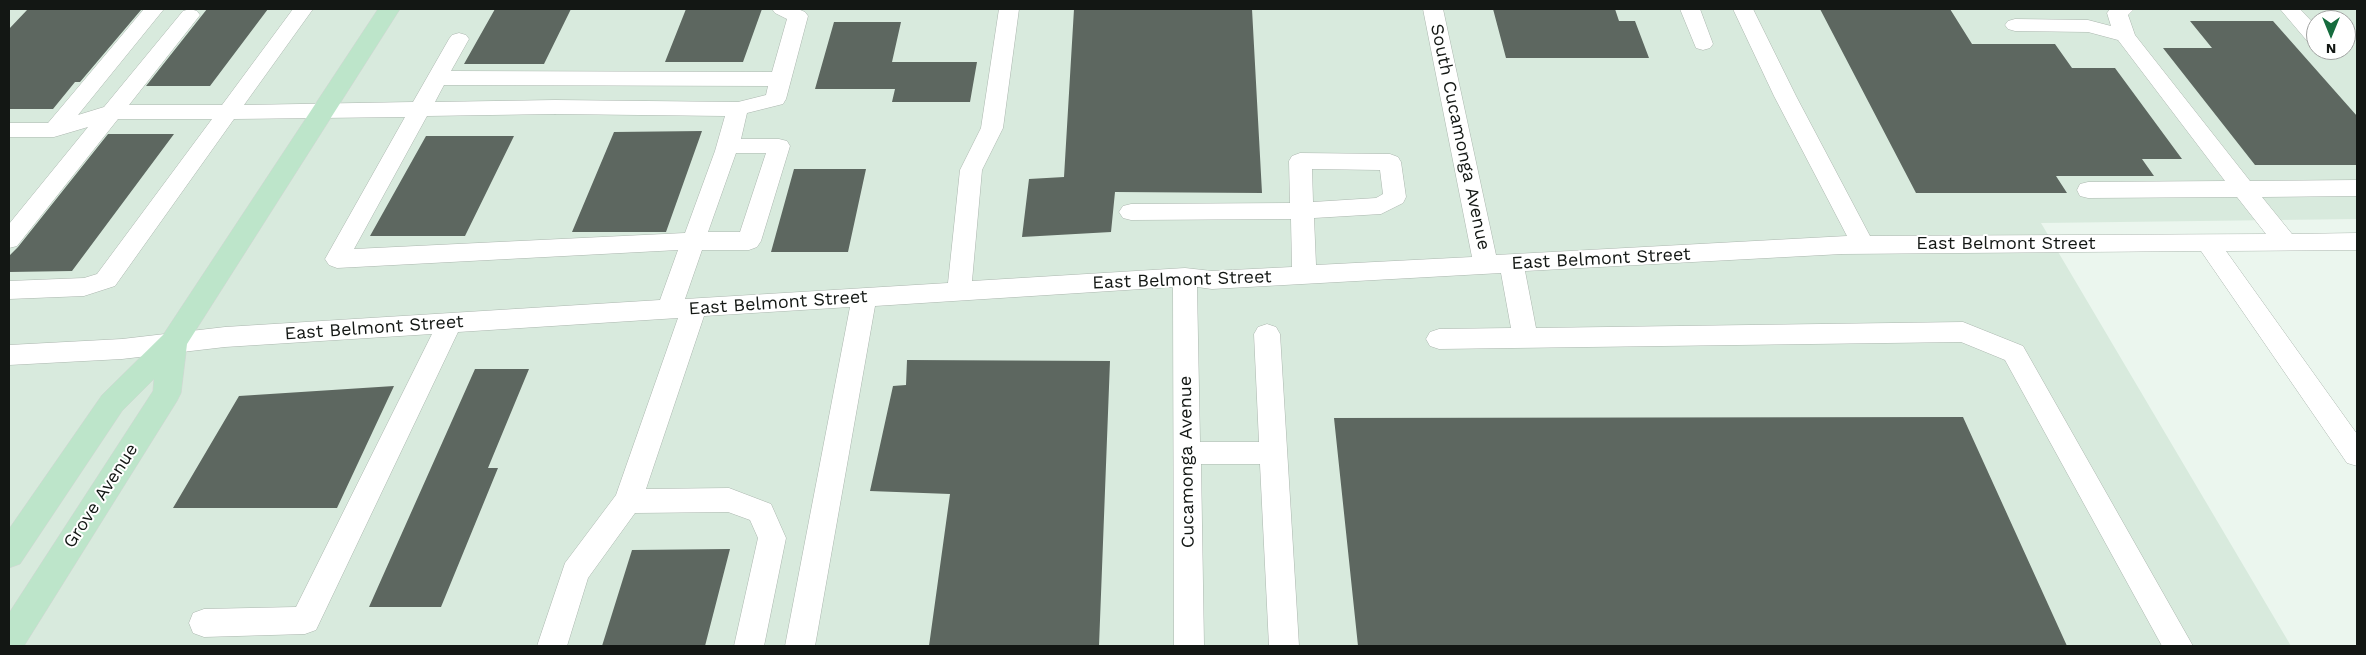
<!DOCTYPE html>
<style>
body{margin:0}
#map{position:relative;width:2366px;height:655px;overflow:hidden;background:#ebf6ee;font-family:"Work Sans",sans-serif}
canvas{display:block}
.frame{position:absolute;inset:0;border:10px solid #131714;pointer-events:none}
.north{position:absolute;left:2306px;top:10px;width:50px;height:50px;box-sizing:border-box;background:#fff;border:1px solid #a1a2a1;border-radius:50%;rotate:180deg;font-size:14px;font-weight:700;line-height:20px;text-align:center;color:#131714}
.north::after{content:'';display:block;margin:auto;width:18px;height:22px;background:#166c3e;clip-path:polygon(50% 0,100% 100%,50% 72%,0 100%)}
</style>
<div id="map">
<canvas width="2366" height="655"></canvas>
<div class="frame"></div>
<div class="north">N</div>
</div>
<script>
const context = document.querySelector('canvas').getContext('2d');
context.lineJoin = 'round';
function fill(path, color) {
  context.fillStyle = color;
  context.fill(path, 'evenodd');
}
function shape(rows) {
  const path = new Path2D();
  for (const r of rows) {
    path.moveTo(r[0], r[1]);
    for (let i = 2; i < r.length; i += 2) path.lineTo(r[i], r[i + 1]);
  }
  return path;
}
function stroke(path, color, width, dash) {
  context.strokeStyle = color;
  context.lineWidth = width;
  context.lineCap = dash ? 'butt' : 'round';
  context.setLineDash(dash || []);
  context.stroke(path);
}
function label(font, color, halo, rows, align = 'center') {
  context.font = font + ' "Work Sans",sans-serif';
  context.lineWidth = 4;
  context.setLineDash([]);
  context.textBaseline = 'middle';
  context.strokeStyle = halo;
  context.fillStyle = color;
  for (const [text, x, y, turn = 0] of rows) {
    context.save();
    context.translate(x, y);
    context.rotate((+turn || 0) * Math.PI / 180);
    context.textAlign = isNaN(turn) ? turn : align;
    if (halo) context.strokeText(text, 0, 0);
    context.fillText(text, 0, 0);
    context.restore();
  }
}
fill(shape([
 [9,9,2357,9,2357,219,2041,223,2291,646,9,646],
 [2316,20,2346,20,2346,50,2316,50]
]), '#d8eadd');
fill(shape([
 [207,9,268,9,210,86,146,86],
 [495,9,571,9,544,64,464,64],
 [686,9,762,9,743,62,665,62],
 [1074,9,1252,9,1262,193,1115,192,1111,232,1022,237,1029,179,1064,177],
 [1493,9,1615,9,1619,21,1635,21,1649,58,1506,58],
 [1820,9,1950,9,1972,44,2055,44,2072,68,2115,68,2182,159,2142,159,2154,176,2056,176,2067,193,1916,193],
 [27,10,141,10,80,82,75,82,53,109,9,109,9,29],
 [2190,21,2273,21,2357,116,2357,165,2255,165,2163,48,2212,48],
 [834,22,901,22,892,62,977,62,970,102,892,102,895,89,815,89],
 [702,131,666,232,572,232,614,132],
 [108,134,174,134,72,271,9,272,9,256,18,247],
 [426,136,514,136,465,236,370,236],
 [794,169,866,169,848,252,771,252],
 [907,360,1110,361,1099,646,929,646,950,494,870,491,893,386,906,385],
 [475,369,529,369,488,468,498,468,441,607,369,607],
 [394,386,337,508,173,508,239,396],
 [1963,417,2067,646,1358,646,1334,418],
 [730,549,705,646,602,646,632,550]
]), '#5d6760');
const minor = shape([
 [144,9,164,9,78,115,104,107,183,11,190,9,197,11,200,15,129,105,222,105,293,9,313,9,244,105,413,102,449,39,452,35,459,33,466,35,469,39,451,71,772,72,787,19,775,13,772,9,798,9,805,12,808,16,786,99,783,104,747,113,741,139,779,139,787,141,790,146,761,241,757,247,749,250,702,250,685,299,948,283,960,170,981,128,999,9,1019,9,1003,128,982,170,972,281,1185,268,1212,271,1292,267,1291,219,1131,220,1123,218,1119,212,1123,206,1131,204,1290,203,1289,161,1292,156,1300,153,1390,154,1398,157,1401,162,1406,197,1403,203,1381,214,1314,218,1316,265,1472,257,1423,9,1443,9,1496,255,1847,236,1774,96,1733,9,1753,9,1796,96,1870,236,2266,234,2237,197,2088,198,2080,196,2077,190,2080,184,2088,182,2225,181,2118,40,2088,32,2015,31,2008,29,2005,25,2008,21,2015,19,2088,20,2111,26,2107,13,2110,9,2134,9,2128,15,2135,35,2250,181,2357,180,2357,196,2262,197,2292,234,2357,233,2357,250,2226,251,2357,434,2357,466,2347,463,2201,251,1842,254,1525,271,1536,328,1963,322,2023,346,2193,646,2162,646,2005,360,1961,342,1439,349,1430,346,1426,339,1430,332,1439,329,1511,328,1501,273,1212,289,1197,287,1200,442,1259,442,1254,334,1258,327,1267,324,1276,327,1280,334,1299,646,1269,646,1260,464,1201,464,1204,646,1174,646,1173,287,875,306,815,646,785,646,850,307,704,316,646,489,729,488,771,504,786,538,764,646,734,646,758,538,750,520,728,512,635,513,588,578,567,646,537,646,565,563,616,495,678,318,458,332,316,630,305,634,204,637,193,633,189,623,193,613,204,609,296,607,432,334,225,347,122,359,9,365,9,345,122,339,225,327,660,300,678,250,337,268,329,265,325,259,405,117,234,119,115,286,84,296,9,299,9,281,84,278,97,274,212,119,118,119,17,246,9,248,9,224,88,127,54,137,9,137,9,123,48,123,144,9],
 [444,85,768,86,766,95,738,102,555,100,435,102,444,85],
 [555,114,725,116,715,151,685,233,354,249,427,116,555,114],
 [736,153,766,153,740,232,708,232,736,153],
 [1312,169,1380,170,1383,194,1376,198,1313,202,1312,169],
 [1680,9,1700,9,1713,44,1710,48,1703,50,1696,48,1680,9],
 [2280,9,2300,9,2316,26,2316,44,2308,42,2280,9]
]);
const major = shape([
 [378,9,400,9,187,344,181,393,177,401,24,646,9,646,9,613,153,391,154,379,122,411,20,564,9,568,9,529,102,395,163,335,378,9]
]);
stroke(minor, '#acb7af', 1);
stroke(major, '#d5d5d5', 1);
fill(minor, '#fff');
fill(major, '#bde5ca');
label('18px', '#131714', '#fff', [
 ["South Cucamonga Avenue",1460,137,78],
 ["East Belmont Street",2006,244],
 ["East Belmont Street",1601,259,-3],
 ["East Belmont Street",1182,280,-2],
 ["East Belmont Street",778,303,-4],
 ["East Belmont Street",374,328,-4],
 ["Cucamonga Avenue",1187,462,-91],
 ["Grove Avenue",101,496,-57]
]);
</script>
